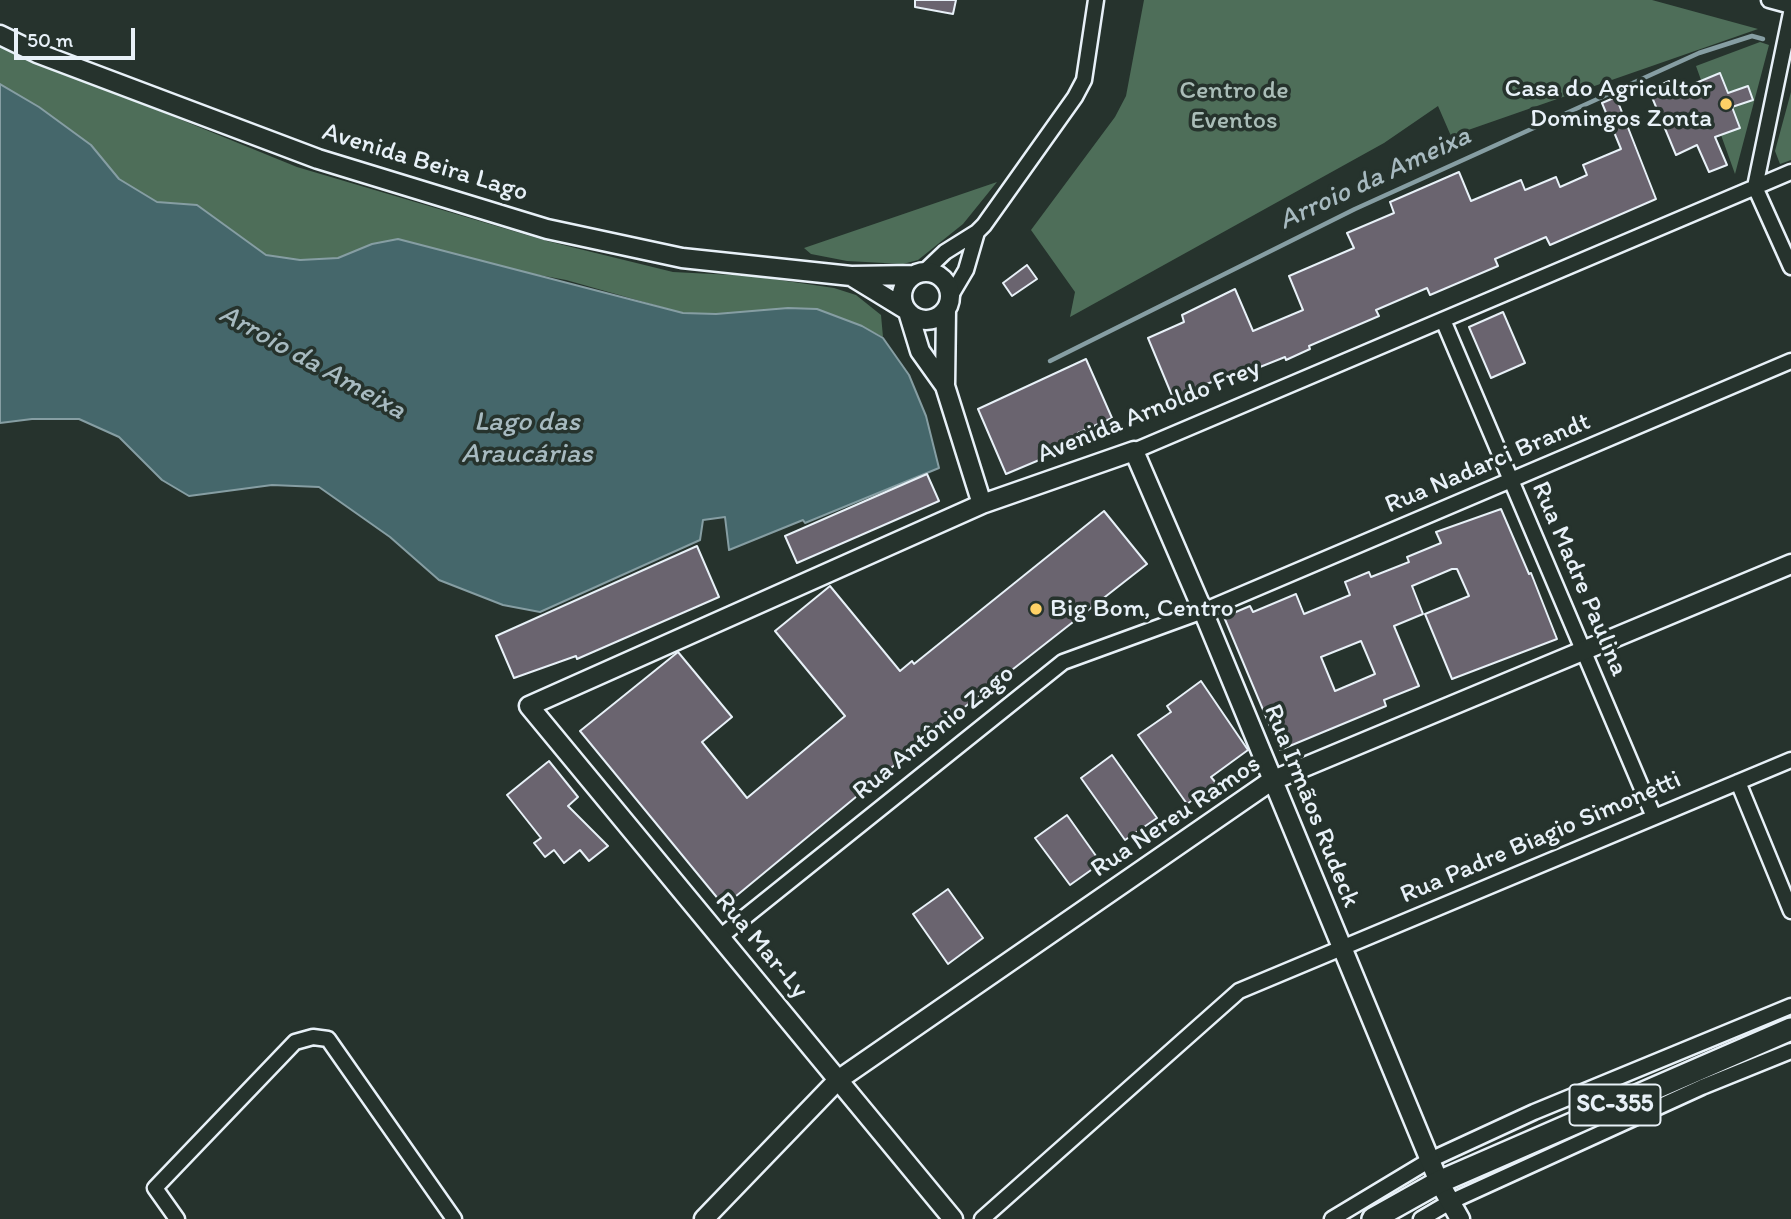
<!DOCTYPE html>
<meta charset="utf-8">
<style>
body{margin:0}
#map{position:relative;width:1791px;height:1219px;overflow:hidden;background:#26332d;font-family:Itim,sans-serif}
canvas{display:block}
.scale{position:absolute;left:14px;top:28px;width:121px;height:32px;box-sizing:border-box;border:4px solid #e8f1f8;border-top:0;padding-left:9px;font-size:21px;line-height:24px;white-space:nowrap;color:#e8f1f8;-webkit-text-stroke:5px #26332d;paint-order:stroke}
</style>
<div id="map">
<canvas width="1791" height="1219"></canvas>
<div class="scale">50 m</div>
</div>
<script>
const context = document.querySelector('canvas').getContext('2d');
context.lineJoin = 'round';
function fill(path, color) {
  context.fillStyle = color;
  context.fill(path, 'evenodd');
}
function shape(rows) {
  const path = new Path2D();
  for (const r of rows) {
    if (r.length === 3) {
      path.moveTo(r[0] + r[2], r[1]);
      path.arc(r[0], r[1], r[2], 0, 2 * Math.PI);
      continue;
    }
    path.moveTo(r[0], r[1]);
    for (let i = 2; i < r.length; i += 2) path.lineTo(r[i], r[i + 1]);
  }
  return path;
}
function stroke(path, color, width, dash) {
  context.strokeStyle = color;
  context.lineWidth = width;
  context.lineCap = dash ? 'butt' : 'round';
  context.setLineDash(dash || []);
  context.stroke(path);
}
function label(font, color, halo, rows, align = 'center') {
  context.font = font + ' Itim,sans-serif';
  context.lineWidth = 7;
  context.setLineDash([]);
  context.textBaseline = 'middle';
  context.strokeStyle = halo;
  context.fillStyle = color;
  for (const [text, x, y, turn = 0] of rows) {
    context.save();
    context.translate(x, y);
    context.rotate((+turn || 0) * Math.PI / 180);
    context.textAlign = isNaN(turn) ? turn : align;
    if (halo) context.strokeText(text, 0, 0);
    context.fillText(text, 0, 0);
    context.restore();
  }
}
fill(shape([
 [1144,0,1652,0,1758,29,1451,136,1438,106,1384,143,1070,317,1075,292,1031,230,1115,117,1126,96],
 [1760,42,1769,45,1735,174,1721,135,1740,128,1732,107,1753,99,1748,86,1728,93,1720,73,1701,80,1696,66],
 [0,46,297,167,547,241,673,272,752,276,834,288,856,295,881,315,883,337,862,326,817,309,788,308,716,314,683,313,566,280,372,244,338,258,300,260,266,255,197,205,157,202,119,179,91,145,39,107,0,84],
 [1791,92,1791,160,1780,164,1775,151],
 [997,182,963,224,918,260,903,264,847,261,811,254,804,248]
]), '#4e6e59');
const water = shape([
 [0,84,39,107,91,145,119,179,157,202,197,205,266,255,300,260,338,258,372,244,398,239,683,313,716,314,788,308,817,309,862,326,883,338,909,375,926,416,939,468,805,523,803,520,729,550,725,517,703,520,700,540,540,612,503,605,439,580,390,537,319,487,272,485,189,496,162,480,119,437,79,419,32,419,0,423,0,84]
]);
fill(water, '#45676b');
stroke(water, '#869ea3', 2);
stroke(shape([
 [1050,361,1355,209,1699,53,1752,36,1763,39]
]), '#869ea3', 4.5);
const building = shape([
 [915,0,956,0,953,14,915,7,915,0],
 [1720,73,1728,93,1748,86,1753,100,1732,107,1740,128,1715,137,1727,165,1709,172,1697,145,1676,155,1649,90,1669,81,1674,92,1720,73],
 [1616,97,1656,199,1550,245,1546,237,1495,259,1498,266,1430,295,1427,288,1376,310,1379,316,1309,346,1310,349,1286,360,1285,357,1255,369,1253,365,1173,398,1148,338,1184,322,1182,315,1235,289,1253,331,1303,310,1289,276,1354,248,1347,233,1394,213,1390,202,1459,172,1471,201,1521,180,1525,190,1556,177,1560,187,1587,175,1583,165,1621,149,1602,103,1616,97],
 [1027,265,1037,279,1012,296,1003,283,1027,265],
 [1503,312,1525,363,1491,378,1469,327,1503,312],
 [1086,359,1112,418,1078,433,1082,442,1006,474,978,409,1086,359],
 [927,474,939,501,797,563,785,536,927,474],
 [1501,509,1529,574,1531,573,1557,639,1452,679,1425,614,1469,596,1457,569,1452,569,1412,586,1423,614,1394,626,1419,686,1384,700,1386,706,1280,750,1224,617,1250,606,1253,612,1296,594,1304,614,1350,595,1345,582,1369,572,1371,577,1409,562,1407,557,1441,543,1436,532,1501,509],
 [1361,641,1375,674,1335,691,1321,657,1361,641],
 [1104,511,1147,564,966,706,724,906,580,731,678,652,732,717,702,742,747,798,845,716,775,631,830,586,900,671,912,661,914,664,1104,511],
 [697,546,719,597,577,659,576,656,514,678,496,636,697,546],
 [1201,681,1248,750,1211,777,1216,783,1187,804,1138,735,1171,712,1167,706,1201,681],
 [1112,755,1157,818,1125,840,1081,778,1112,755],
 [549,761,578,797,568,806,608,846,589,861,580,850,564,863,554,850,545,857,534,843,541,838,507,795,549,761],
 [1067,815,1101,863,1070,885,1035,838,1067,815],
 [948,889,983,938,948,964,913,914,948,889]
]);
fill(building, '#6a646f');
stroke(building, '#e8f1f8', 2);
const minor = shape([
 [1769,0,1791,6],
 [1791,13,1755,187,1791,267],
 [924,272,945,252,977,232,984,225,1075,97,1084,80,1096,0],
 [950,297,966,270,977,232],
 [1443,320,1654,817],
 [1134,451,1791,172],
 [1738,782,1791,911],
 [720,937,1063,662,1203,611,1791,361],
 [177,1219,155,1188,295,1042,313,1037,328,1039,454,1219],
 [982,1219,1239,991,1791,760],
 [1332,1219,1430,1160,1534,1112,1791,1006],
 [1421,1219,1450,1202,1702,1087,1791,1051]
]);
const tertiary = shape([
 [0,35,37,53,318,159,547,229,682,258,851,276,913,275],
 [926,296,24],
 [851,276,905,309],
 [946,310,945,386,982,504],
 [909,315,920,351,945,386],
 [704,1219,838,1080,1271,781,1791,564],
 [953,1219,529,706,982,504,1134,451,1203,611,1439,1182,1460,1219]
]);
const primary = shape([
 [1373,1219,1439,1182,1791,1029]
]);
stroke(minor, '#e8f1f8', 19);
stroke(tertiary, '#e8f1f8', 23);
stroke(primary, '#e8f1f8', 26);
stroke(minor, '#26332d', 14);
stroke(tertiary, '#26332d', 18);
stroke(primary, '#26332d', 21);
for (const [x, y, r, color] of [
 [1726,104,7,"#ffd166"],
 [1036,609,7,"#ffd166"]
]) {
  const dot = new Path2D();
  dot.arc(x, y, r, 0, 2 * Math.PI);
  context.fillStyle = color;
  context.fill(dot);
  stroke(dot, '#26332d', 2.5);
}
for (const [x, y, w] of [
 [1615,1105,91]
]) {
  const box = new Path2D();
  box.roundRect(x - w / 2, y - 20.5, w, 41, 5);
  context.fillStyle = '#26332d';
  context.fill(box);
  stroke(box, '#e8f1f8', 2);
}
label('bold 24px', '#e8f1f8', null, [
 ["SC-355",1615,1105]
]);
label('26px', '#e8f1f8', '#26332d', [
 ["Casa do Agricultor",1712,89],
 ["Domingos Zonta",1712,119],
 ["Big Bom, Centro",1050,609,"left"]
], 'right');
label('26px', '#aabdb8', '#26332d', [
 ["Centro de",1234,91],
 ["Eventos",1234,121]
]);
label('26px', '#e8f1f8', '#26332d', [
 ["Avenida Beira Lago",425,163,17],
 ["Avenida Arnoldo Frey",1149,412,-22],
 ["Rua Nadarci Brandt",1488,464,-23],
 ["Rua Madre Paulina",1579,579,67],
 ["Rua Antônio Zago",934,733,-39],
 ["Rua Irmãos Rudeck",1311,806,68],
 ["Rua Nereu Ramos",1176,817,-34],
 ["Rua Padre Biagio Simonetti",1541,838,-23],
 ["Rua Mar-Ly",761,946,50]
]);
label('italic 28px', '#a7bac0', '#26332d', [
 ["Arroio da Ameixa",1375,179,-25],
 ["Arroio da Ameixa",312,363,29],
 ["Lago das",527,423],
 ["Araucárias",527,455]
]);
</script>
